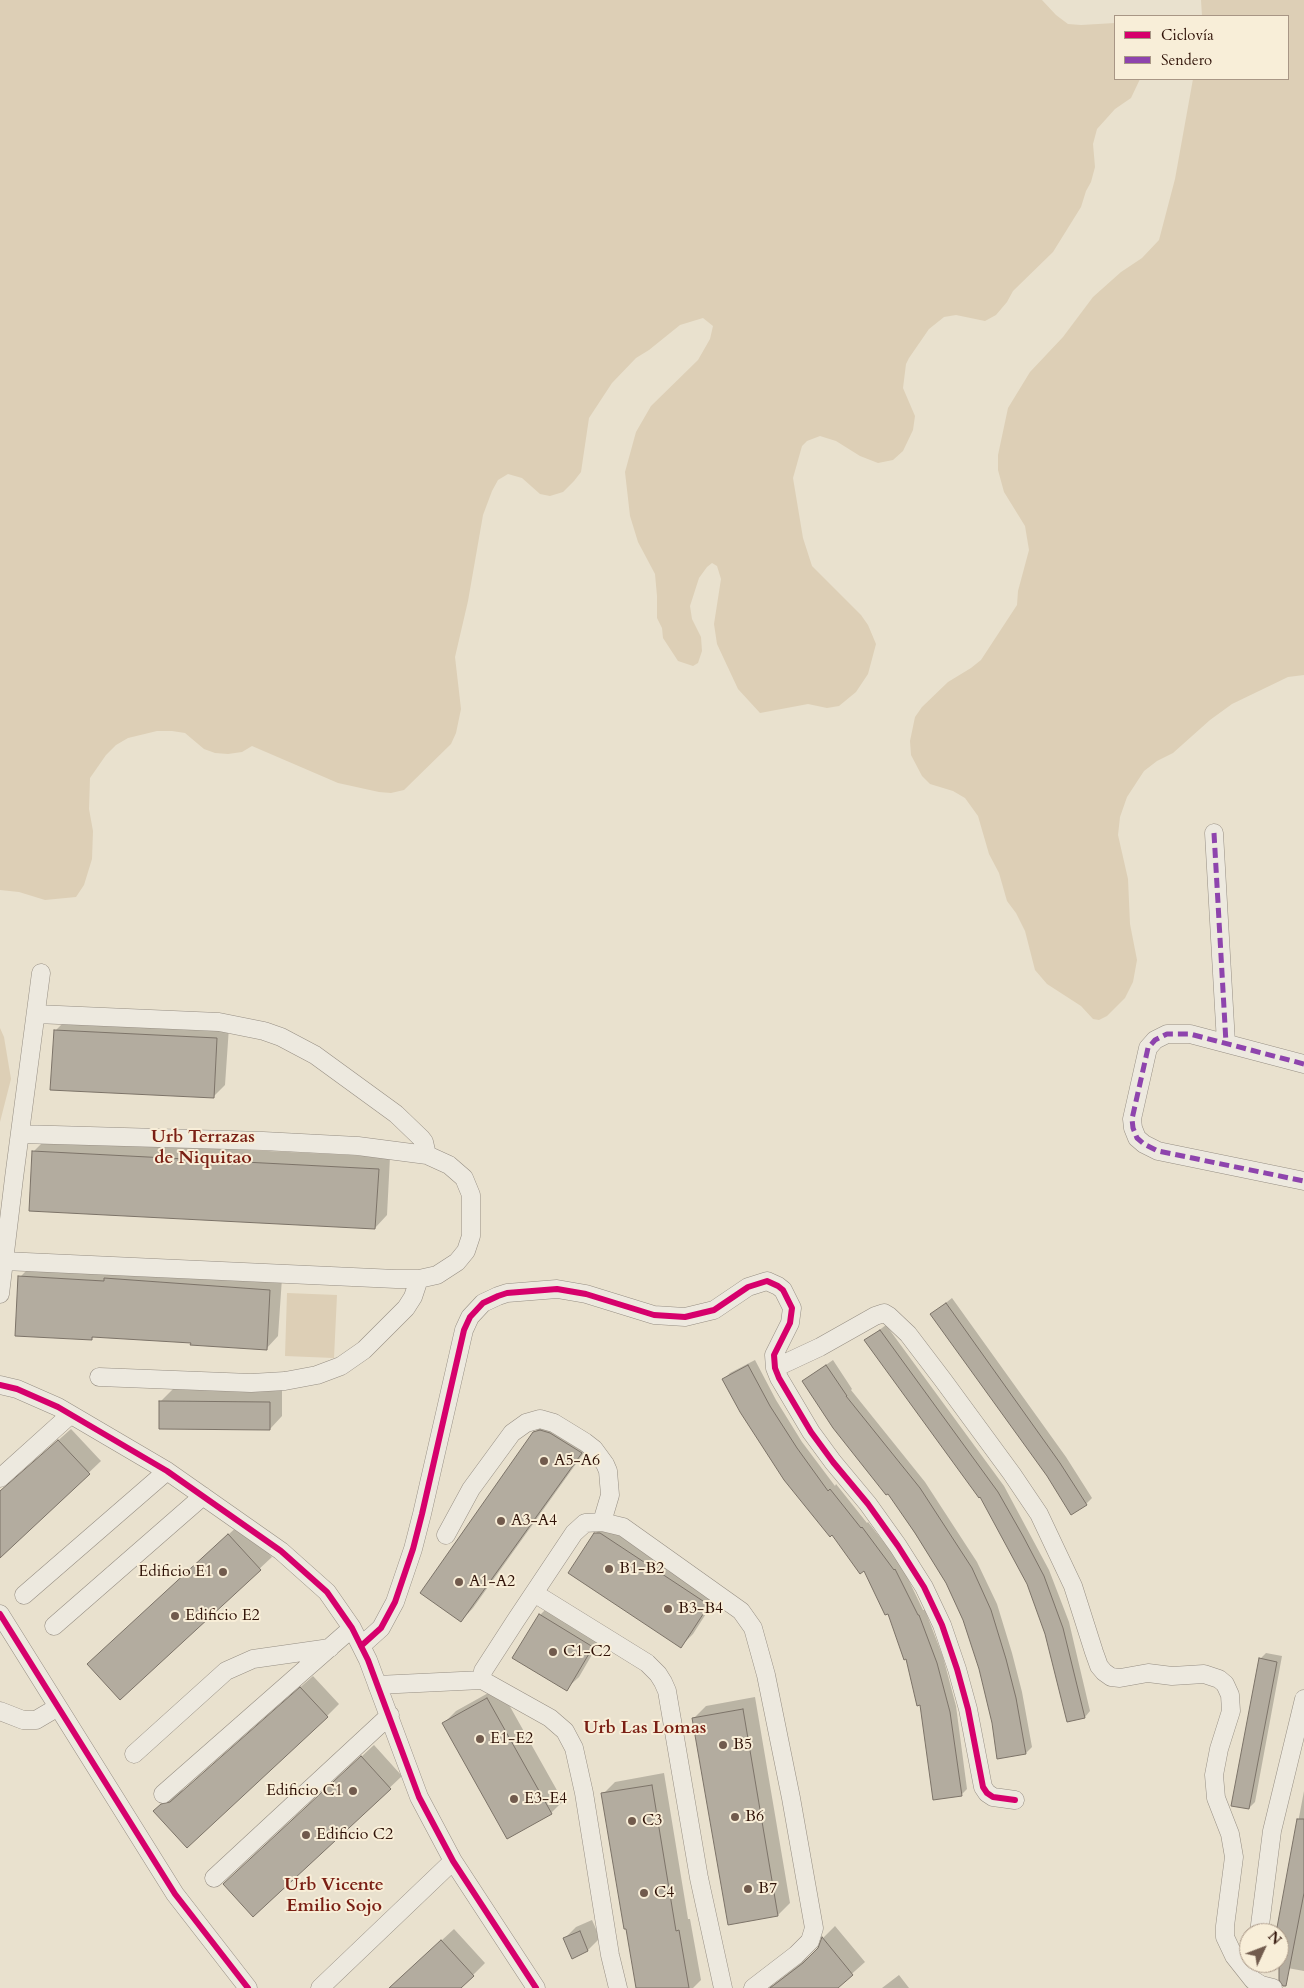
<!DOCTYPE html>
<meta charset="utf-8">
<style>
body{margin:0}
#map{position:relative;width:1304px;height:1988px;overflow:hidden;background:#e9e1ce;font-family:Cardo,serif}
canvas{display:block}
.legend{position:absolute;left:1114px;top:15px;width:175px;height:65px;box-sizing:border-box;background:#f8eed8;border:1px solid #a89685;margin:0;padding:6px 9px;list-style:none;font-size:15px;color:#301308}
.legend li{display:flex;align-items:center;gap:10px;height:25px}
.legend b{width:25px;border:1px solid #a89685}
.north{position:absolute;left:1239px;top:1923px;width:50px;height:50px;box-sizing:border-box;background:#f8eed8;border:1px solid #a89685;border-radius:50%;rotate:47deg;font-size:14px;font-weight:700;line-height:20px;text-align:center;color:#301308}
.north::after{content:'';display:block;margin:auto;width:18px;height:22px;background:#715b4d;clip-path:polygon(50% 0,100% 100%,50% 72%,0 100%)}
</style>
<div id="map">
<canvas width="1304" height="1988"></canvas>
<ul class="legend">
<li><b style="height:6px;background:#d6006c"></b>Ciclovía</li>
<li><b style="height:6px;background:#8e44ad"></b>Sendero</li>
</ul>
<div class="north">N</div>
</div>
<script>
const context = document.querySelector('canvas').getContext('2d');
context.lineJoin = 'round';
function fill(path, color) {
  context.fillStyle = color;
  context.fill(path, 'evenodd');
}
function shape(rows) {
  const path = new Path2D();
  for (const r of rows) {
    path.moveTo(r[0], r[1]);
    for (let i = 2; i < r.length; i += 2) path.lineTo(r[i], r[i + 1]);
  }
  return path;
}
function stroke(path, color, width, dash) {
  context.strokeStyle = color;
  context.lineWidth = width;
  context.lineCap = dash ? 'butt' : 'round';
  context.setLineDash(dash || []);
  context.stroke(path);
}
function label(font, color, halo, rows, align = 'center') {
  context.font = font + ' Cardo,serif';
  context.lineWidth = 4;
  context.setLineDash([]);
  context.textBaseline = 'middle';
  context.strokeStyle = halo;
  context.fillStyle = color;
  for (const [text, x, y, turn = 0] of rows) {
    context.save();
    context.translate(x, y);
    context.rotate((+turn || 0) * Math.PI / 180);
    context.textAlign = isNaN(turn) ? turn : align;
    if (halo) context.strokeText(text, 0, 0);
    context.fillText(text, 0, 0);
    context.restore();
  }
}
fill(shape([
 [0,0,1042,0,1056,15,1068,24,1081,25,1115,23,1115,79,1140,79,1131,98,1115,109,1097,129,1093,144,1095,167,1091,182,1086,191,1081,207,1053,252,1013,291,1007,302,996,315,985,321,956,315,944,317,929,329,909,358,906,364,903,388,915,416,913,430,903,451,893,460,878,463,860,456,836,441,820,436,807,441,802,446,793,478,803,538,812,566,861,615,868,625,876,644,868,674,856,692,839,706,827,708,808,704,760,713,738,689,717,644,714,624,721,579,717,566,712,563,707,567,699,578,690,606,692,619,701,637,702,651,698,663,693,666,678,661,663,638,662,628,657,618,657,596,655,574,638,542,630,516,625,472,636,432,651,406,698,360,710,339,713,326,703,318,680,325,649,350,636,358,612,383,589,418,581,472,574,481,563,492,550,496,540,494,522,478,508,474,498,480,492,491,483,515,468,601,455,657,461,709,456,733,451,744,404,790,391,793,379,792,338,783,252,746,242,752,228,754,215,753,204,749,185,733,172,731,157,731,128,738,116,745,106,755,90,778,89,809,93,831,92,859,84,885,76,897,45,900,19,892,0,890],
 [1201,0,1304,0,1304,675,1288,677,1232,704,1210,720,1173,753,1157,761,1144,771,1127,797,1120,817,1118,835,1128,879,1130,924,1137,960,1133,982,1125,998,1107,1016,1099,1020,1093,1019,1081,1006,1047,984,1035,970,1025,931,1016,913,1007,901,999,873,989,854,978,816,965,798,953,791,930,784,922,776,911,755,910,741,915,717,922,707,948,682,971,668,981,660,1017,605,1018,591,1029,550,1025,526,1004,492,998,470,998,455,1008,408,1030,372,1063,337,1093,297,1121,272,1142,258,1159,240,1175,179,1193,79,1288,79,1288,16,1202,16],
 [0,1028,4,1037,11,1079,0,1122],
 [287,1293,337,1295,334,1358,285,1356]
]), '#ddcfb6');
fill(shape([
 [67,1019,229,1027,225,1085,213,1097,55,1031],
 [45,1140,390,1157,387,1215,375,1228,33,1152],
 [32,1265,282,1278,278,1336,266,1349,192,1342,95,1336,91,1339,20,1277],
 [952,1298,1066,1457,1092,1498,1086,1504,1048,1476,932,1314],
 [886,1325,1004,1486,1049,1570,1069,1622,1090,1711,1085,1717,1047,1633,1028,1584,980,1495,866,1340],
 [755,1360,776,1400,802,1442,835,1486,836,1484,867,1523,868,1522,901,1564,923,1610,925,1610,943,1657,956,1706,967,1789,961,1795,921,1704,906,1658,888,1612,864,1570,724,1379,730,1373],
 [833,1360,852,1389,851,1390,925,1482,977,1562,997,1604,1012,1653,1022,1692,1032,1747,1026,1753,993,1722,980,1669,964,1620,947,1583,888,1492,803,1381],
 [173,1389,282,1390,282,1416,270,1429,160,1402],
 [547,1420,593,1440,473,1608,461,1621,534,1433],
 [71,1429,101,1461,0,1557,0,1492],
 [608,1521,720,1592,693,1634,681,1646,595,1534],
 [241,1523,272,1557,120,1699,101,1652],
 [552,1603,604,1634,579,1677,566,1689,540,1615],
 [1266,1653,1282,1656,1255,1802,1249,1808,1260,1659],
 [313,1676,339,1704,327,1716,155,1811,174,1792,184,1790],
 [499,1687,563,1801,551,1813,443,1724,456,1711],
 [755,1697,790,1903,778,1915,694,1718,706,1706],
 [374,1745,402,1776,254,1916,237,1872],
 [664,1773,688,1919,690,1919,701,1980,693,1988,638,1988,603,1794,615,1782],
 [1304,1791,1304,1971,1271,1965,1271,1963,1279,1963,1279,1933,1277,1933],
 [592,1920,600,1938,588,1950,564,1939,576,1927],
 [835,1926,865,1962,836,1988,756,1988,773,1985,816,1951,823,1938],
 [454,1929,485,1963,473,1975,459,1988,390,1988],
 [899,1975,909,1988,882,1988]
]), '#0003');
const building = shape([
 [54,1030,217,1038,214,1098,50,1090,54,1030],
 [32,1151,379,1169,375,1229,29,1211,32,1151],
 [18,1276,104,1281,104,1278,270,1290,267,1350,190,1345,191,1343,92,1337,92,1340,15,1336,18,1276],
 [946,1303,1060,1463,1087,1505,1071,1515,1047,1476,930,1314,946,1303],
 [880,1330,998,1492,1023,1536,1044,1576,1063,1628,1085,1718,1067,1722,1045,1634,1027,1584,980,1497,979,1498,864,1340,880,1330],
 [748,1365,770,1406,797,1448,828,1491,830,1489,861,1528,862,1527,894,1570,895,1569,918,1615,919,1615,937,1663,950,1712,962,1796,933,1800,920,1705,917,1706,906,1659,904,1660,888,1614,885,1615,864,1571,860,1574,832,1535,830,1537,784,1480,740,1412,722,1379,748,1365],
 [826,1365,847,1396,846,1396,920,1488,972,1568,991,1610,1006,1659,1016,1698,1026,1754,997,1759,992,1723,979,1669,963,1620,946,1583,915,1533,888,1494,886,1495,833,1428,802,1381,826,1365],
 [159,1401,270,1402,270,1430,159,1429,159,1401],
 [540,1430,550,1433,582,1453,461,1622,420,1593,533,1432,540,1430],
 [58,1440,90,1474,0,1558,0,1491,58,1440],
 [594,1533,600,1533,709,1605,681,1648,568,1573,594,1533],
 [228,1534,261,1570,120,1700,87,1664,228,1534],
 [539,1614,593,1647,567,1691,512,1658,539,1614],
 [1259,1658,1277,1662,1249,1809,1231,1806,1259,1658],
 [300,1687,328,1717,187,1848,153,1811,161,1804,170,1802,300,1687],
 [487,1698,552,1814,507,1839,442,1723,487,1698],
 [743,1709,778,1916,728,1925,692,1718,743,1709],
 [361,1756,391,1789,253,1917,223,1884,361,1756],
 [652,1785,676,1931,679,1930,689,1988,636,1988,626,1929,624,1929,601,1793,652,1785],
 [1297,1819,1304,1819,1304,1893,1286,1986,1283,1986,1279,1980,1279,1933,1276,1933,1297,1819],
 [580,1931,588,1951,572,1959,563,1938,580,1931],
 [822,1937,853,1975,838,1988,770,1988,803,1963,818,1948,822,1937],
 [441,1940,474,1976,461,1988,389,1988,441,1940]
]);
fill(building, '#b3ac9f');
stroke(building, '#7c7368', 1);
const minor = shape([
 [1214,833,1226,1043],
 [36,1014,219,1022,264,1031,281,1037,315,1055,396,1114,421,1138,424,1142,427,1155],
 [1304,1064,1190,1034,1167,1034,1155,1040,1148,1048,1132,1119,1133,1128,1137,1138,1144,1144,1158,1151,1304,1181],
 [4,1261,396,1279,419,1279,437,1275,457,1262,466,1251,471,1236,471,1195,464,1178,449,1165,427,1155,358,1146,263,1141,20,1134],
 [0,1294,14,1178,41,973],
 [775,1368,820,1347,875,1316,884,1313,889,1316,908,1334,943,1380,1012,1474,1039,1514,1073,1586,1094,1652,1099,1666,1104,1672,1111,1677,1120,1678,1148,1673,1172,1676,1204,1674,1219,1679,1225,1684,1230,1695,1231,1711,1219,1749,1214,1775,1216,1798,1230,1834,1234,1857,1225,1926,1225,1937,1234,1956,1253,1980,1261,1985,1273,1988],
 [99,1377,251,1383,285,1381,317,1375,341,1366,364,1350,406,1308,413,1297,419,1279],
 [0,1385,17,1389,58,1407,167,1471,281,1551,327,1592,352,1628,368,1660,419,1797,453,1861,536,1988],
 [0,1478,70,1415],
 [446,1535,471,1489,512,1433,526,1423,540,1419,554,1423,585,1442,594,1449,605,1464,608,1471,610,1495,602,1522],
 [534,1593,647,1663,658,1674,663,1682,667,1691,699,1878,723,1988],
 [24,1595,167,1471],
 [0,1614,175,1894,248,1988],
 [54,1626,203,1496],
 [361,1646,381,1628,395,1602,413,1549,422,1514,464,1330,470,1317,483,1303,498,1296,507,1293,557,1289,586,1294,654,1315,685,1317,714,1310,748,1287,767,1281,778,1286,783,1290,792,1308,790,1323,774,1355,775,1368,779,1378,811,1432,833,1462,868,1504,898,1546,924,1587,942,1625,957,1669,968,1709,983,1787,987,1793,993,1797,1015,1800],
 [482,1680,483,1671,516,1620,574,1533,585,1523,602,1522,623,1527,741,1611,753,1628,766,1675,791,1798,814,1928,810,1941,796,1955,753,1988],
 [377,1685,482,1680,550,1718,565,1731,574,1748,584,1793,610,1955,618,1988],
 [0,1711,23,1720,36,1720,58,1707],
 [134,1754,226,1671,253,1659,330,1648],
 [163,1794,352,1628],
 [214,1878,390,1715],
 [1259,1933,1272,1831,1304,1699],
 [320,1988,453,1861]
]);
stroke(minor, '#968e83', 19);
stroke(minor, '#ede9df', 18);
stroke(shape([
 [1214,833,1226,1043],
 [1304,1064,1190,1034,1167,1034,1155,1040,1148,1048,1132,1119,1133,1128,1137,1138,1144,1144,1158,1151,1304,1181]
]), '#8e44ad', 5, [10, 5]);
stroke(shape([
 [0,1385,17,1389,58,1407,167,1471,281,1551,327,1592,352,1628,368,1660,419,1797,453,1861,536,1988],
 [0,1614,175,1894,248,1988],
 [361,1646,381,1628,395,1602,413,1549,422,1514,464,1330,470,1317,483,1303,498,1296,507,1293,557,1289,586,1294,654,1315,685,1317,714,1310,748,1287,767,1281,778,1286,783,1290,792,1308,790,1323,774,1355,775,1368,779,1378,811,1432,833,1462,868,1504,898,1546,924,1587,942,1625,957,1669,968,1709,983,1787,987,1793,993,1797,1015,1800]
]), '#d6006c', 6);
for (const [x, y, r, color] of [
 [544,1461,5,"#715b4d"],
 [501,1521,5,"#715b4d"],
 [609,1569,5,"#715b4d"],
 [223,1572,5,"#715b4d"],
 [459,1582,5,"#715b4d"],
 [668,1609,5,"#715b4d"],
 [175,1616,5,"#715b4d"],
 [553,1652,5,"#715b4d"],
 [480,1739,5,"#715b4d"],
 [723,1745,5,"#715b4d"],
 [353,1791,5,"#715b4d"],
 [514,1799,5,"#715b4d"],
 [735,1817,5,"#715b4d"],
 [632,1821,5,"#715b4d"],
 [306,1835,5,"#715b4d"],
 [748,1889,5,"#715b4d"],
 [644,1893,5,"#715b4d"]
]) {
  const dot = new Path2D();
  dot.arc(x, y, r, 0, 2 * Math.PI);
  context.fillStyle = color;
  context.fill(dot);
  stroke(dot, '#f8eed8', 2);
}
label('16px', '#301308', '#f8eed8', [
 ["A5-A6",554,1461],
 ["A3-A4",511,1521],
 ["B1-B2",619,1569],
 ["Edificio E1",213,1572,"right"],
 ["A1-A2",469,1582],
 ["B3-B4",678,1609],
 ["Edificio E2",185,1616],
 ["C1-C2",563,1652],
 ["E1-E2",490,1739],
 ["B5",733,1745],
 ["Edificio C1",343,1791,"right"],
 ["E3-E4",524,1799],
 ["B6",745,1817],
 ["C3",642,1821],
 ["Edificio C2",316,1835],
 ["B7",758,1889],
 ["C4",654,1893]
], 'left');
label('bold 18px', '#7a1f14', '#f8eed8', [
 ["Urb Terrazas",203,1138],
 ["de Niquitao",203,1159],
 ["Urb Las Lomas",645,1729],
 ["Urb Vicente",334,1886],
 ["Emilio Sojo",334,1907]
]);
</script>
